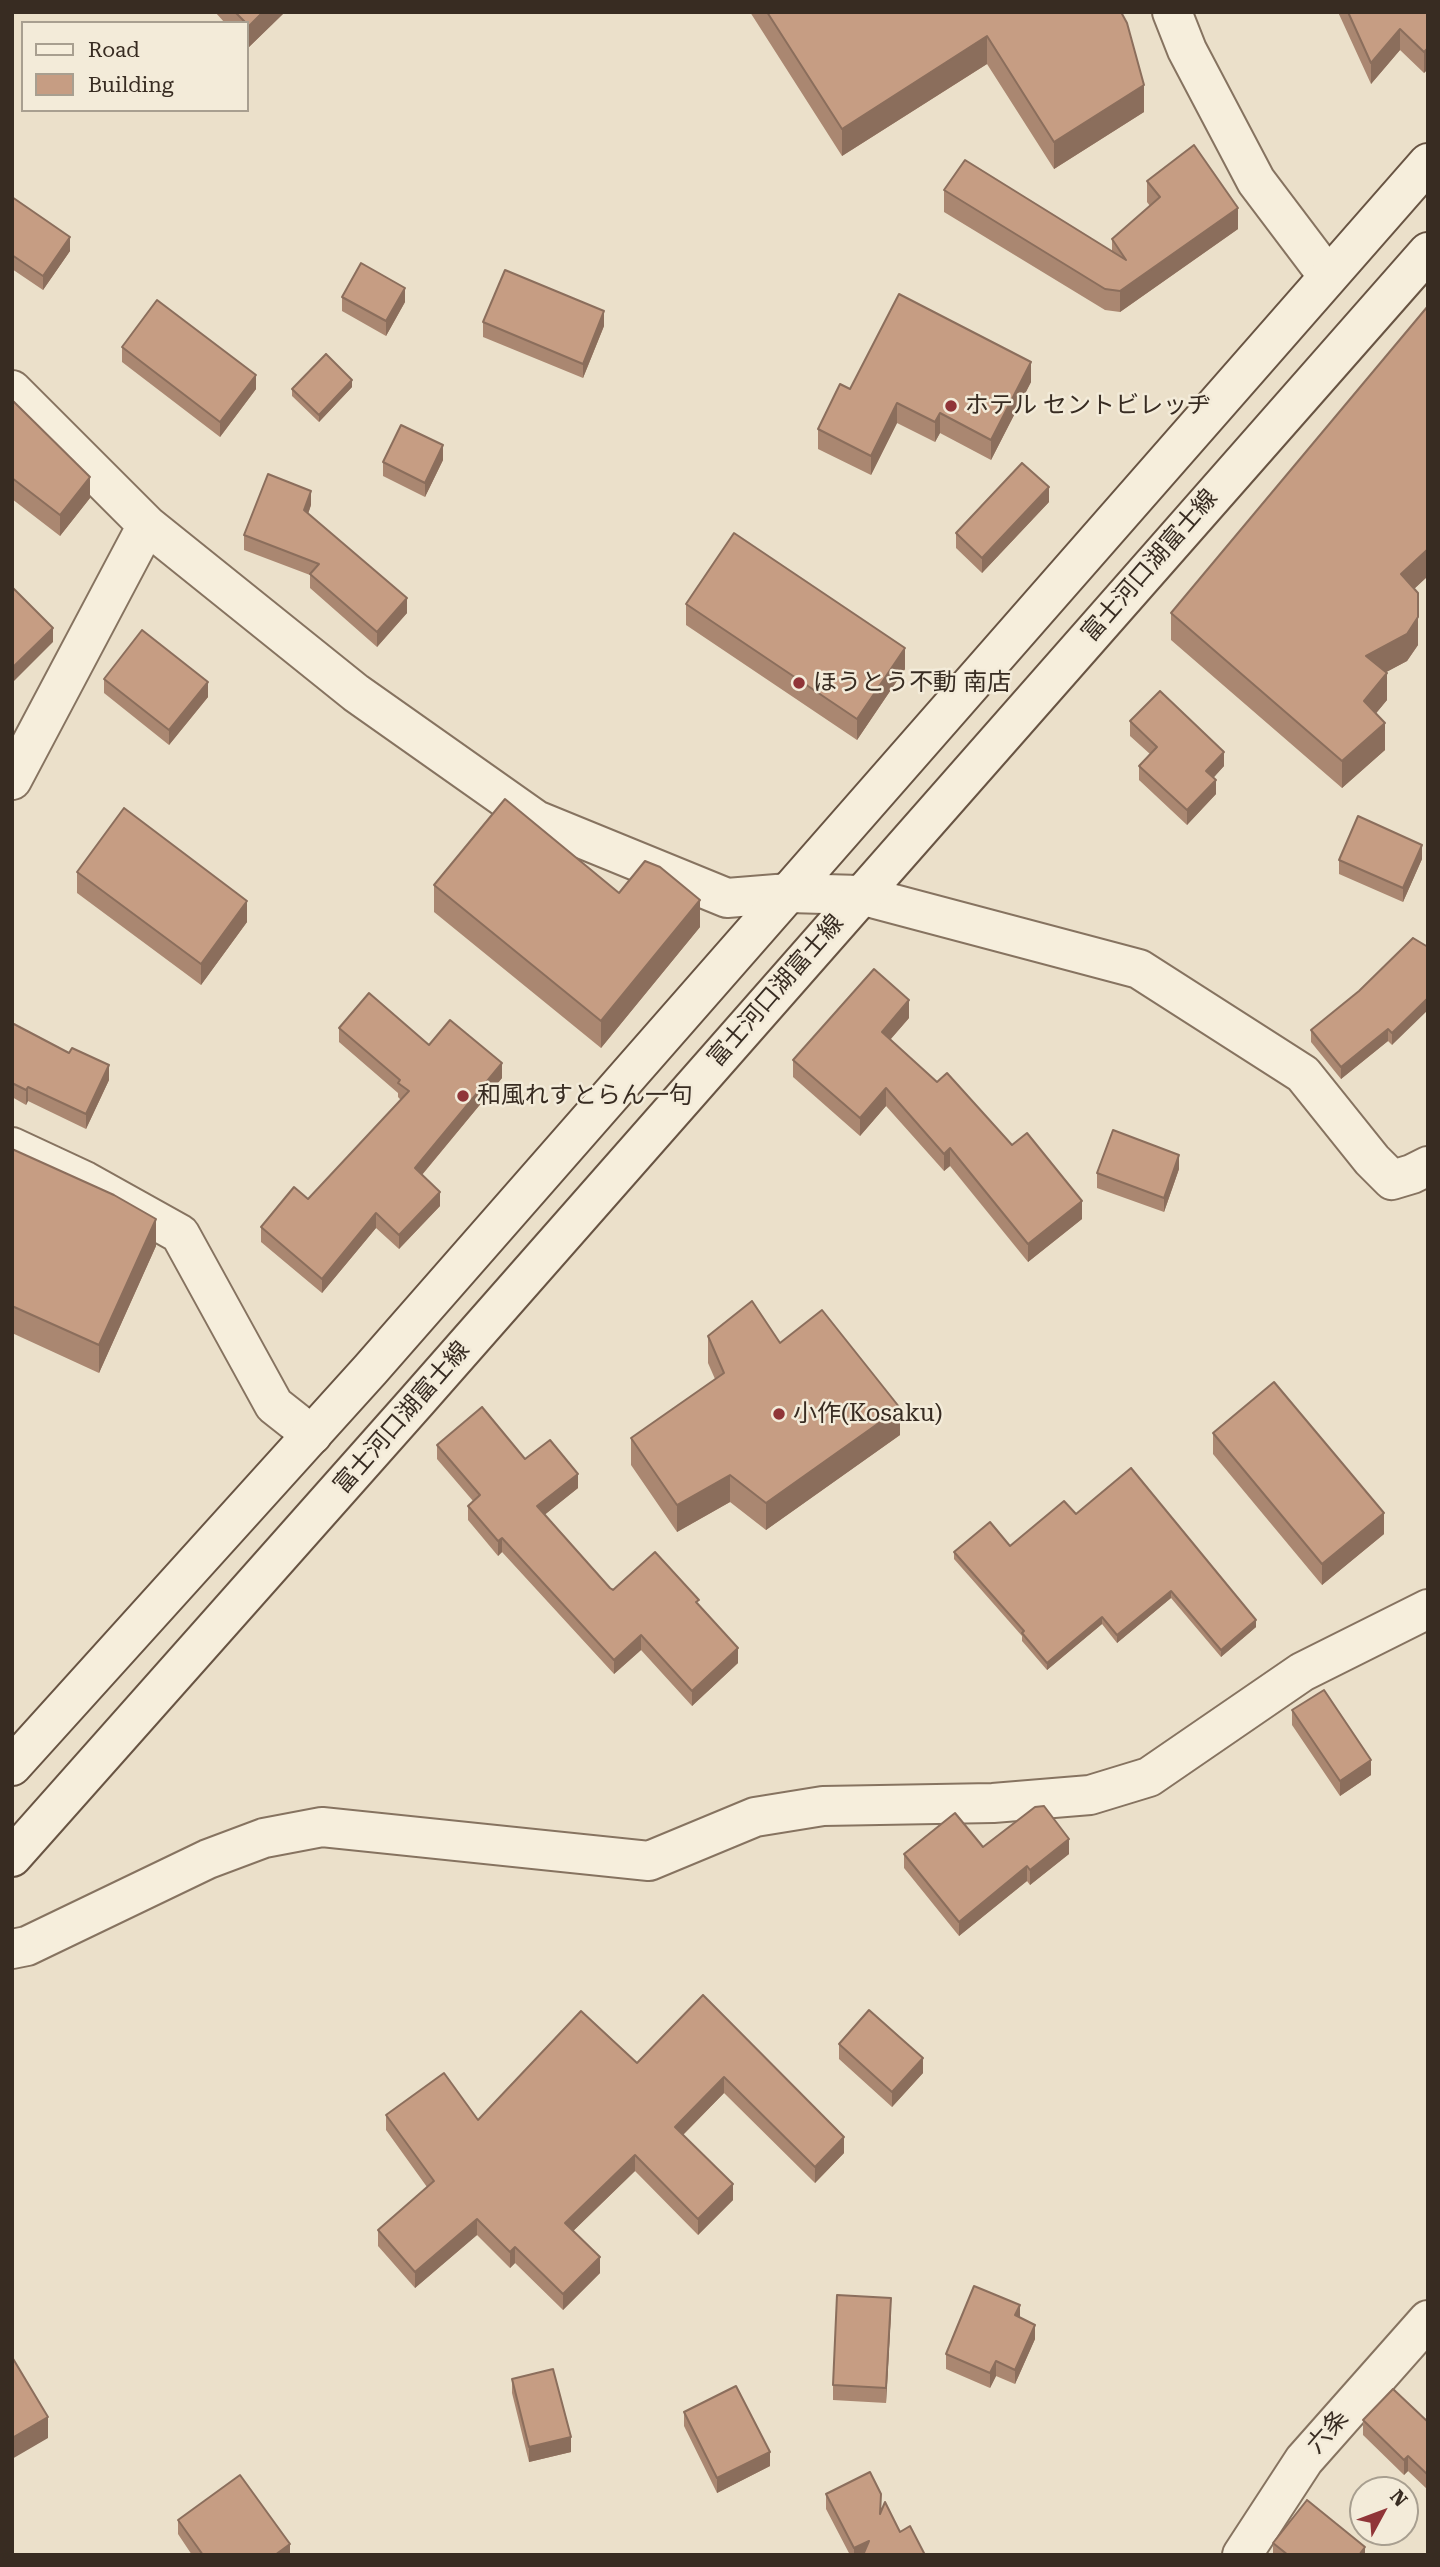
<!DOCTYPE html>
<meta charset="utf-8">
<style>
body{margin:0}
#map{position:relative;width:1440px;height:2567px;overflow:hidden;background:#ebe0ca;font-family:"Roboto Serif",serif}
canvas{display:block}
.frame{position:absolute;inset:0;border:14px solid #382c22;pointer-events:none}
.legend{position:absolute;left:21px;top:21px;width:228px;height:91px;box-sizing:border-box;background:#f3ebd9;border:2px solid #a89f90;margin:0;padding:9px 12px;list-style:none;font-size:21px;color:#382c22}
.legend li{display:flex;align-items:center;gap:14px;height:35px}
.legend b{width:35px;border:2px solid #a89f90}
.north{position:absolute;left:1349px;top:2476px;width:70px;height:70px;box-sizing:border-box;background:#f3ebd9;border:2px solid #a89f90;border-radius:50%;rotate:49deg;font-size:19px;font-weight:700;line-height:28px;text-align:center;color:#382c22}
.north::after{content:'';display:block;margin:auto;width:24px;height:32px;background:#903538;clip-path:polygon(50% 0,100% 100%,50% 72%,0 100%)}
</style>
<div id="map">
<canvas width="1440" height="2567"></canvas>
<div class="frame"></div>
<ul class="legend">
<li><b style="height:9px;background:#f6eedc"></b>Road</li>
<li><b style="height:19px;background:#c69d83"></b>Building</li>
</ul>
<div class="north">N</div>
</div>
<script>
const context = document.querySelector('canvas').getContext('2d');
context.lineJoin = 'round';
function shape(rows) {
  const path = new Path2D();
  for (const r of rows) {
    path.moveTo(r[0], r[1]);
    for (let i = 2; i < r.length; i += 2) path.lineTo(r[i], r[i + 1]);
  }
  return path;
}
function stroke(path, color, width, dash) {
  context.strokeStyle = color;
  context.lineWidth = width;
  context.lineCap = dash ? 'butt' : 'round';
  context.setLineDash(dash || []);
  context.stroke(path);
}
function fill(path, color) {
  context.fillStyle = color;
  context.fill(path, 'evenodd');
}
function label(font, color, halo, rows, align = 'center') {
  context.font = font + ' "Roboto Serif","Noto Sans JP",serif';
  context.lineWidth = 5;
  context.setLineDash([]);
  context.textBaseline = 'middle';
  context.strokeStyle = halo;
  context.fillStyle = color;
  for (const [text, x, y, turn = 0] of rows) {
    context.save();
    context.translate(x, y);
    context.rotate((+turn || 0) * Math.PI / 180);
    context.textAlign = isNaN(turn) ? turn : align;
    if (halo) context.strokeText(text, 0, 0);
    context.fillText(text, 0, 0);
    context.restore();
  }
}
const street = shape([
 [1172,12,1187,50,1256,181,1327,275],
 [12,390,147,525,356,693,536,820,727,898,789,893,860,895,1139,969,1303,1074,1372,1160,1392,1180,1412,1174,1428,1166],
 [12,780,147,525],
 [12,1147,85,1181,180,1234,274,1405,312,1435],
 [12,1949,27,1946,208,1859,264,1838,322,1827,649,1861,755,1817,823,1806,993,1803,1090,1795,1149,1777,1302,1672,1428,1609],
 [1242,2555,1304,2460,1428,2320]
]);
const secondary = shape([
 [12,1766,370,1370,1428,163],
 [12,1857,416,1402,1428,252]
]);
stroke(street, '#867360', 42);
stroke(secondary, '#685443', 42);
stroke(street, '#f6eedc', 38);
stroke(secondary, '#f6eedc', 38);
fill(shape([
 [215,12,285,12,249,47,247,45,247,23,225,23],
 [750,12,1121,12,1144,112,1054,169,987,64,842,156],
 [1338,12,1428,12,1428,69,1424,73,1400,50,1371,84],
 [1147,181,1238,229,1120,312,1105,310,944,212,944,190,1112,252,1112,239,1150,206,1147,202],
 [12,197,70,251,43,290,12,269],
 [342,297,405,302,386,336,342,311],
 [1428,306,1428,576,1414,589,1418,645,1407,661,1386,672,1387,700,1376,713,1385,750,1342,788,1171,640,1171,613],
 [483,322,604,326,583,378,483,337],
 [122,347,256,389,220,437,122,362],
 [1031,382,991,460,940,433,935,442,897,423,871,475,818,449,818,429,850,389],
 [352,387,319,422,292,396,292,389],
 [12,400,90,498,60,536,12,499],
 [443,460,425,497,383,476,383,462],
 [1049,502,982,573,956,548,956,533],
 [311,505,308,514,407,613,377,647,310,588,310,575,244,550,244,535],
 [686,604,905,669,857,740,686,625],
 [104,679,208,697,169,745,104,693],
 [1130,721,1224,766,1213,778,1216,794,1187,825,1139,780,1139,766,1150,754,1130,736],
 [1422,859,1403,902,1339,874,1339,860],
 [77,872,247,922,201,985,77,893],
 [434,885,700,927,601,1048,434,912],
 [1413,938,1392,1045,1388,1041,1341,1079,1311,1042,1311,1030,1359,991],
 [909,1018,890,1040,937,1082,1012,1145,1082,1219,1028,1262,950,1166,944,1171,886,1106,860,1136,793,1077,793,1060],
 [12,1023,109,1080,86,1129,28,1101,26,1105,12,1097],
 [339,1028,429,1045,502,1078,422,1175,440,1206,399,1249,376,1228,322,1293,261,1242,261,1227,308,1199,401,1100,398,1097,398,1093,339,1042],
 [12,1149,156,1246,99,1373,12,1333],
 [1179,1169,1164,1212,1097,1188,1097,1173],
 [708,1336,780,1343,900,1435,766,1530,730,1502,677,1532,631,1465,631,1438,715,1379,708,1363],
 [1213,1433,1384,1534,1322,1585,1213,1454],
 [437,1445,525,1459,578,1488,544,1515,610,1588,699,1605,738,1663,692,1706,641,1650,614,1674,502,1552,498,1556,468,1520,468,1506,473,1501,437,1459],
 [1076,1514,1256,1627,1221,1657,1171,1598,1117,1643,1102,1624,1047,1670,1022,1641,1022,1636,954,1559,954,1552,1010,1546],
 [1292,1710,1371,1775,1340,1796,1292,1725],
 [983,1847,1069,1854,1030,1885,1027,1881,959,1936,904,1868,904,1854],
 [703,1995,844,2153,815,2183,724,2093,683,2135,733,2200,698,2235,635,2171,573,2231,600,2273,563,2310,515,2263,510,2268,477,2235,415,2288,378,2246,378,2230,427,2187,386,2130,386,2115,478,2120,637,2063],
 [839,2044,923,2073,892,2107,839,2059],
 [891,2312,886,2403,833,2400,833,2385],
 [1020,2317,1035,2339,1015,2384,996,2376,990,2388,946,2369,946,2354],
 [512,2379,571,2452,529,2462,512,2393],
 [684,2412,770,2466,717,2493,684,2426],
 [1363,2420,1428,2422,1428,2490,1408,2471,1404,2475,1363,2435],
 [826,2494,881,2512,925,2555,850,2555,826,2509],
 [178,2520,290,2555,192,2555,178,2534],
 [1273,2543,1365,2555,1273,2555]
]), '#aa8771');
fill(shape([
 [263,12,285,12,249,47,249,26],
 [1400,29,1400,50,1371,84,1371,63],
 [987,36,987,64,842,156,842,129],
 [1428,48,1428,69,1424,73,1424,52],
 [1144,85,1144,112,1054,169,1054,142],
 [1238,208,1238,229,1120,312,1120,291],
 [70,237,70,251,43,290,43,276],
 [405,288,405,302,386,336,386,321],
 [604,311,604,326,583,378,583,364],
 [1031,362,1031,382,991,460,991,440],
 [256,375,256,389,220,437,220,422],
 [352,380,352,387,319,422,319,415],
 [897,403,897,423,871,475,871,456],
 [940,413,940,433,935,442,935,422],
 [443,445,443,460,425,497,425,483],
 [90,477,90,498,60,536,60,515],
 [1049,487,1049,502,982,573,982,558],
 [311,491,311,505,304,525,304,510],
 [1428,549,1428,576,1401,601,1401,574],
 [1418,593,1418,645,1407,661,1366,683,1366,656],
 [407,598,407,613,377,647,377,632],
 [53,628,53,642,12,683,12,668],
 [905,648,905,669,857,740,857,719],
 [1387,673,1387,700,1364,728,1364,701],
 [208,682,208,697,169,745,169,730],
 [1385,723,1385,750,1342,788,1342,761],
 [1224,752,1224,766,1206,786,1206,771],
 [1216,780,1216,794,1187,825,1187,810],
 [1422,845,1422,859,1403,902,1403,888],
 [700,900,700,927,601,1048,601,1021],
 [247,901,247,922,201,985,201,964],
 [1428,998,1428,1010,1392,1045,1392,1033],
 [909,1000,909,1018,882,1049,882,1032],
 [1388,1029,1388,1041,1341,1079,1341,1067],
 [502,1063,502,1078,415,1183,415,1168],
 [109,1065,109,1080,86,1129,86,1114],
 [28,1087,28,1101,26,1105,26,1090],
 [886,1088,886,1106,860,1136,860,1118],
 [950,1148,950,1166,944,1171,944,1154],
 [1179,1155,1179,1169,1164,1212,1164,1198],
 [440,1192,440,1206,399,1249,399,1235],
 [1082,1201,1082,1219,1028,1262,1028,1244],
 [376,1213,376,1228,322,1293,322,1279],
 [156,1219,156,1246,99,1373,99,1345],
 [900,1408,900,1435,766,1530,766,1503],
 [578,1474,578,1488,537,1521,537,1506],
 [730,1475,730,1502,677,1532,677,1505],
 [1384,1513,1384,1534,1322,1585,1322,1564],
 [502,1538,502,1552,498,1556,498,1541],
 [1171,1591,1171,1598,1117,1643,1117,1635],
 [1102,1617,1102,1624,1047,1670,1047,1663],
 [1256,1620,1256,1627,1221,1657,1221,1650],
 [641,1635,641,1650,614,1674,614,1660],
 [738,1648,738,1663,692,1706,692,1691],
 [1371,1760,1371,1775,1340,1796,1340,1781],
 [1069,1839,1069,1854,1030,1885,1030,1870],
 [1027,1866,1027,1881,959,1936,959,1922],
 [923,2058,923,2073,892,2107,892,2092],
 [724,2077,724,2093,675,2143,675,2127],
 [844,2137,844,2153,815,2183,815,2167],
 [635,2155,635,2171,565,2239,565,2223],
 [733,2184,733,2200,698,2235,698,2219],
 [477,2219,477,2235,415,2288,415,2272],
 [515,2247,515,2263,510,2268,510,2252],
 [600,2257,600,2273,563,2310,563,2294],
 [891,2298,891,2312,886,2403,886,2388],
 [1020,2305,1020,2320,1015,2315],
 [1035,2325,1035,2339,1015,2384,1015,2370],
 [996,2361,996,2376,990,2388,990,2373],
 [48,2417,48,2438,12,2459,12,2438],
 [571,2437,571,2452,529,2462,529,2447],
 [770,2452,770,2466,717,2493,717,2478],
 [1408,2456,1408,2471,1404,2475,1404,2460],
 [869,2541,863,2555,854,2555,854,2548],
 [290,2544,290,2555,275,2555],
 [1365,2547,1365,2555,1359,2555]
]), '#8b6e5c');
const building = shape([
 [235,12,263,12,249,26,235,12],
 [767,12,1121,12,1127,23,1144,85,1054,142,987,36,842,129,767,12],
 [1348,12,1428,12,1428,48,1424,52,1400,29,1371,63,1348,12],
 [1194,145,1238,208,1120,291,1105,289,944,190,965,160,1126,260,1112,239,1160,197,1147,181,1194,145],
 [12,197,70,237,43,276,12,255,12,197],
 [361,263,405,288,386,321,342,297,361,263],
 [505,270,604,311,583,364,483,322,505,270],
 [899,294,1031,362,991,440,940,413,935,422,897,403,871,456,818,429,840,384,850,389,899,294],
 [157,300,256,375,220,422,122,347,157,300],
 [1428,306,1428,549,1401,574,1418,593,1418,617,1407,634,1366,656,1387,673,1364,701,1385,723,1342,761,1171,613,1428,306],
 [326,354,352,380,319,415,292,389,326,354],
 [12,400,90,477,60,515,12,478,12,400],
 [401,425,443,445,425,483,383,462,401,425],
 [1022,463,1049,487,982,558,956,533,1022,463],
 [268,474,311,491,304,510,407,598,377,632,310,574,319,564,244,535,268,474],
 [734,533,905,648,857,719,686,604,734,533],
 [12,587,53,628,12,668,12,587],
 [142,630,208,682,169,730,104,679,142,630],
 [1160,691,1224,752,1206,771,1216,780,1187,810,1139,766,1157,747,1130,721,1160,691],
 [505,799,619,893,645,861,660,867,700,900,601,1021,434,885,505,799],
 [124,808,247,901,201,964,77,872,124,808],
 [1358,816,1422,845,1403,888,1339,860,1358,816],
 [1413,938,1428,947,1428,998,1392,1033,1388,1029,1341,1067,1311,1030,1359,991,1413,938],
 [874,969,909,1000,882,1032,937,1082,947,1073,1012,1145,1027,1133,1082,1201,1028,1244,950,1148,944,1154,886,1088,860,1118,793,1060,874,969],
 [369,993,429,1045,450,1020,502,1063,415,1168,440,1192,399,1235,376,1213,322,1279,261,1227,294,1187,308,1199,409,1091,398,1083,400,1080,339,1028,369,993],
 [12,1023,69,1053,72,1048,109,1065,86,1114,28,1087,26,1090,12,1083,12,1023],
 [1113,1130,1179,1155,1164,1198,1097,1173,1113,1130],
 [12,1149,114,1195,156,1219,99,1345,12,1306,12,1149],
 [752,1301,780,1343,822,1310,900,1408,766,1503,730,1475,677,1505,631,1438,724,1373,708,1336,752,1301],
 [1274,1382,1384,1513,1322,1564,1213,1433,1274,1382],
 [482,1407,525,1459,550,1440,578,1474,537,1506,610,1588,613,1590,655,1552,699,1600,696,1602,738,1648,692,1691,641,1635,614,1660,502,1538,498,1541,468,1506,480,1495,437,1445,482,1407],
 [1131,1468,1256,1620,1221,1650,1171,1591,1117,1635,1102,1617,1047,1663,1022,1633,1024,1631,954,1552,990,1522,1010,1546,1064,1501,1076,1514,1131,1468],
 [1324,1690,1371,1760,1340,1781,1292,1710,1324,1690],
 [1044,1806,1069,1839,1030,1870,1027,1866,959,1922,904,1854,955,1813,983,1847,1035,1807,1044,1806],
 [703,1995,844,2137,815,2167,724,2077,675,2127,733,2184,698,2219,635,2155,565,2223,600,2257,563,2294,515,2247,510,2252,477,2219,415,2272,378,2230,434,2181,386,2115,444,2073,478,2120,581,2011,637,2063,703,1995],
 [869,2010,923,2058,892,2092,839,2044,869,2010],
 [974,2286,1020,2305,1015,2315,1035,2325,1015,2370,996,2361,990,2373,946,2354,974,2286],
 [837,2295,891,2298,886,2388,833,2385,837,2295],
 [12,2357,48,2417,12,2438,12,2357],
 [553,2369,571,2437,529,2447,512,2379,553,2369],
 [736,2386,770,2452,717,2478,684,2412,736,2386],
 [1393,2389,1428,2422,1428,2475,1408,2456,1404,2460,1363,2420,1393,2389],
 [870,2472,881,2494,880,2514,885,2502,900,2532,910,2526,925,2555,863,2555,869,2541,854,2548,826,2494,870,2472],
 [240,2475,290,2544,275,2555,203,2555,178,2520,240,2475],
 [1307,2500,1365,2547,1359,2555,1288,2555,1273,2543,1307,2500]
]);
fill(building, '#c69d83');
stroke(building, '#8b6e5c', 2);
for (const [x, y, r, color] of [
 [951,406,7,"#903538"],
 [799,683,7,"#903538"],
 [463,1096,7,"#903538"],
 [779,1414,7,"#903538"]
]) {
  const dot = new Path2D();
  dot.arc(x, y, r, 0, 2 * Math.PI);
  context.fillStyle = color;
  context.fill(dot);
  stroke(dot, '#f3ebd9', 2.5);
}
label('24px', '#382c22', '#f3ebd9', [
 ["ホテル セントビレッヂ",965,406],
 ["ほうとう不動 南店",813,683],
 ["和風れすとらん一句",477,1096],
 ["小作(Kosaku)",793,1414]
], 'left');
label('24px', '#382c22', '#f3ebd9', [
 ["富士河口湖富士線",1150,566,-49],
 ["富士河口湖富士線",776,991,-49],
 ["富士河口湖富士線",402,1418,-49],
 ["六条",1328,2432,-49]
]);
</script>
